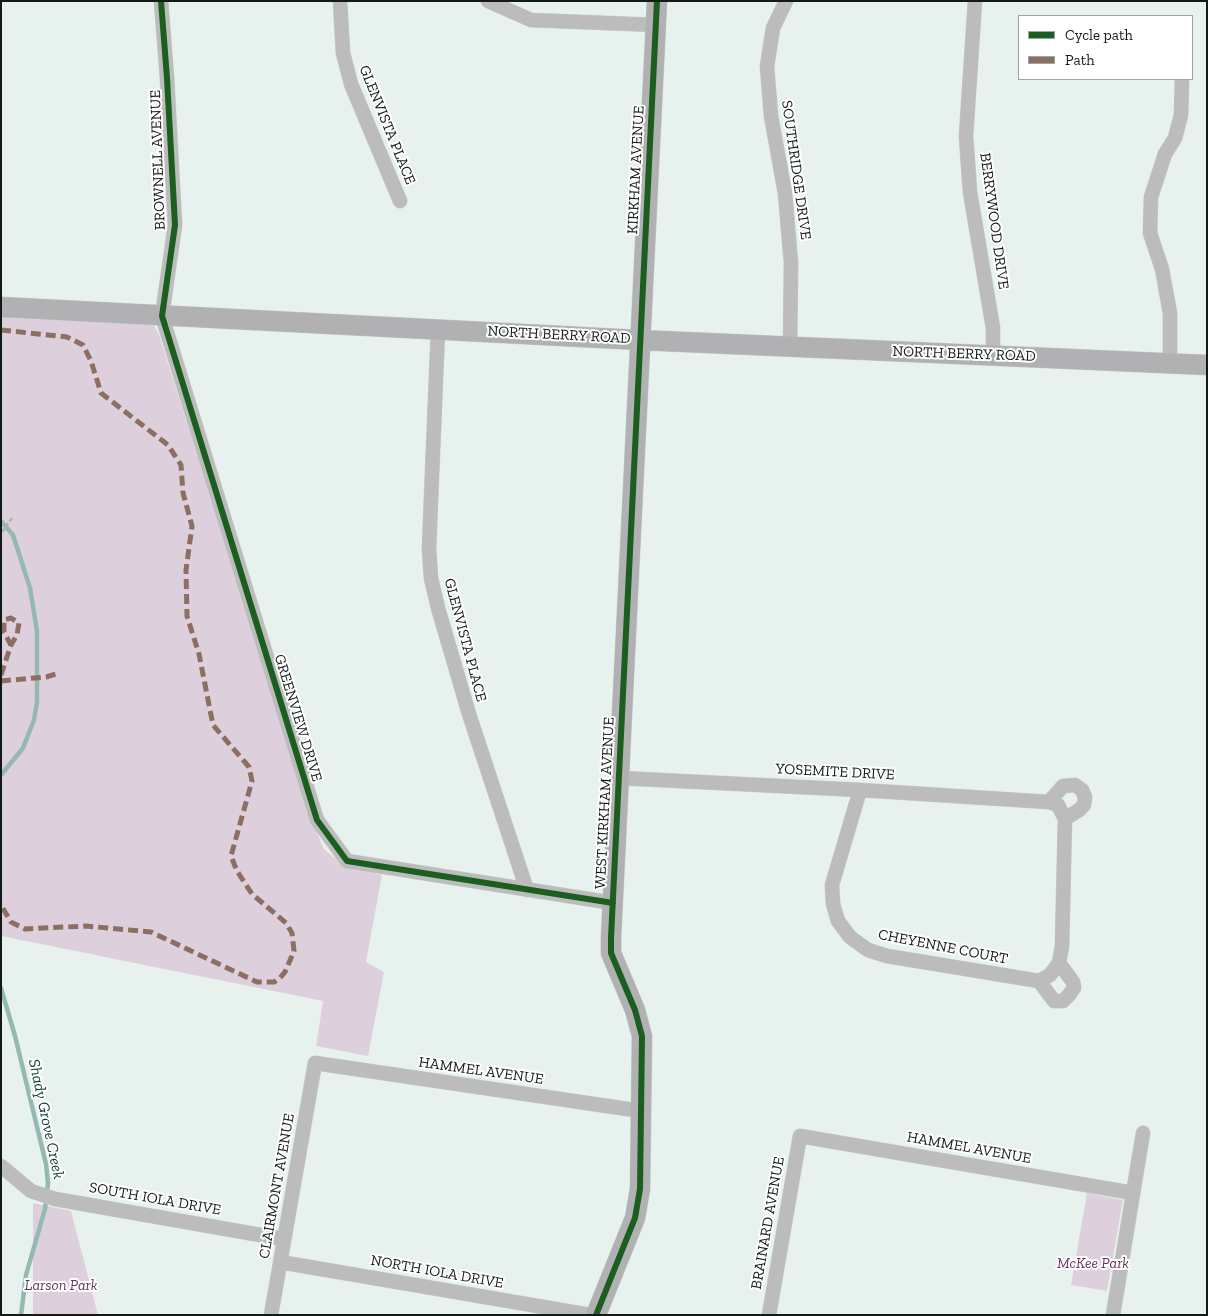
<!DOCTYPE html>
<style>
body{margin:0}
#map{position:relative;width:1208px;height:1316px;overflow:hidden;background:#e7f2ef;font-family:"Zilla Slab",serif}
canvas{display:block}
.frame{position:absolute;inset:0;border:2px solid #121a18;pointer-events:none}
.legend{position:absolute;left:1018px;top:15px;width:175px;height:65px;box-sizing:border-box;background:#fff;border:1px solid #a0a3a3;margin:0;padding:6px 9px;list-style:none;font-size:15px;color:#121a18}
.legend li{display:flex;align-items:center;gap:10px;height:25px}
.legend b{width:25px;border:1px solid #a0a3a3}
</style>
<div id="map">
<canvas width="1208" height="1316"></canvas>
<div class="frame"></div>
<ul class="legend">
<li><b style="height:6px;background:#1b5e20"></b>Cycle path</li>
<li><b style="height:6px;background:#8d6e63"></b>Path</li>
</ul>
</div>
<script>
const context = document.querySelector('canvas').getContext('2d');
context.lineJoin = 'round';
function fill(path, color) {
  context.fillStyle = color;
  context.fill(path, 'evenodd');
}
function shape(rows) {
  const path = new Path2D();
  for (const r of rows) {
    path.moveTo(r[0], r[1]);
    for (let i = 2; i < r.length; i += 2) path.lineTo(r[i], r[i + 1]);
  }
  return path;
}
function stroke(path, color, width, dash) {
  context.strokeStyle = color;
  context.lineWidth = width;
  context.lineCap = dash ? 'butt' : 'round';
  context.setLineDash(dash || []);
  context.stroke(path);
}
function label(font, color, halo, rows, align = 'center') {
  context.font = font + ' "Zilla Slab",serif';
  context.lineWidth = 4;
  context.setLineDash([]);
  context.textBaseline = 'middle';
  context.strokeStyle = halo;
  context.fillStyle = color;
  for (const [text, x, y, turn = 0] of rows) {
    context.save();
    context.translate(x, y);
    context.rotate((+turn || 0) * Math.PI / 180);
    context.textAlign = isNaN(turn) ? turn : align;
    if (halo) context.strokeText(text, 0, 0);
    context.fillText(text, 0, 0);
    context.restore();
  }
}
fill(shape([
 [1,314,145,320,154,325,159,335,317,833,324,849,343,865,382,875,366,962,384,972,368,1056,316,1046,323,1001,1,936],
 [1087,1193,1123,1200,1107,1291,1071,1285],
 [33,1203,71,1211,98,1315,33,1315]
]), '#ddd0dc');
stroke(shape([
 [1,521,13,535,30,588,37,631,37,702,34,720,23,748,1,775],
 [1,988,15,1036,46,1164,48,1183,45,1209,26,1275,21,1315]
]), '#94b9b1', 4.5);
const street = shape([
 [161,1,167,78,175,225,162,316,317,820,347,861,613,903],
 [340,1,343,53,351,84,400,201],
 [488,1,531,20,656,25],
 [786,1,773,28,767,66,771,116,785,193,791,263,790,347],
 [975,1,966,136,970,192,993,328,993,356],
 [438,329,429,548,431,578,438,608,469,714,527,890],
 [1170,363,1170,313,1162,269,1150,233,1151,197,1165,154,1175,138,1181,115,1182,79],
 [619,778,860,790,1049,802,1058,805,1065,819,1062,946,1059,963,1050,975,1039,981,887,956,868,950,850,937,838,921,833,904,832,885,860,790],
 [1049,802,1063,786,1075,785,1082,790,1085,797,1084,805,1079,810,1065,819],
 [1039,981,1054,1001,1063,1001,1069,995,1074,988,1073,982,1059,963],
 [1,1166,31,1191,55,1199,283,1239],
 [280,1262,590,1315],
 [271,1315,315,1063,641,1111],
 [769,1315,800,1136,1133,1193],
 [1113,1315,1143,1133]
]);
const secondary = shape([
 [1,307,639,340,1207,365],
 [596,1315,635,1218,640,1189,642,1036,635,1010,611,953,611,938,657,1]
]);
stroke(street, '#c6cfcc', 15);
stroke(secondary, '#c6cfcc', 21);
stroke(shape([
 [2,532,13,517]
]), '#acafae', 2.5, [4, 2.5]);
stroke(street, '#bcbcbd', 14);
stroke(secondary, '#b1b1b3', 20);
stroke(shape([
 [1,330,67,337,83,345,91,361,101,393,168,445,181,465,183,493,192,526,186,570,187,616,199,654,213,725,249,767,252,781,231,856,237,871,252,894,286,923,292,933,294,951,285,972,279,979,274,982,257,982,151,932,86,926,25,929,11,922,1,905],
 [1,675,11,645,17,635,19,623,11,618,4,620,4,632,11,645],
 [1,681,46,677,56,674]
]), '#8d6e63', 5, [10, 5]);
stroke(shape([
 [161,1,167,78,175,225,162,316,317,820,347,861,613,903],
 [596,1315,635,1218,640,1189,642,1036,635,1010,611,953,611,938,657,1]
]), '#1b5e20', 6);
label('15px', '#121a18', '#fff', [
 ["GLENVISTA PLACE",387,125,68],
 ["BROWNELL AVENUE",158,160,-92],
 ["KIRKHAM AVENUE",636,170,-87],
 ["SOUTHRIDGE DRIVE",796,170,82],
 ["BERRYWOOD DRIVE",994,221,82],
 ["NORTH BERRY ROAD",559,335,3],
 ["NORTH BERRY ROAD",964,354,2],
 ["GLENVISTA PLACE",465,640,75],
 ["GREENVIEW DRIVE",298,718,73],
 ["YOSEMITE DRIVE",835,772,3],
 ["WEST KIRKHAM AVENUE",605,803,-87],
 ["CHEYENNE COURT",943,947,11],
 ["HAMMEL AVENUE",481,1071,8],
 ["HAMMEL AVENUE",969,1148,10],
 ["CLAIRMONT AVENUE",277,1186,-80],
 ["SOUTH IOLA DRIVE",155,1199,10],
 ["BRAINARD AVENUE",768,1223,-80],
 ["NORTH IOLA DRIVE",437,1272,10]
]);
label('italic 15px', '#64355a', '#fff', [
 ["McKee Park",1093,1264],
 ["Larson Park",61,1286]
]);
label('italic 16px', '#0c3a33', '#fff', [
 ["Shady Grove Creek",46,1119,78]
]);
</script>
